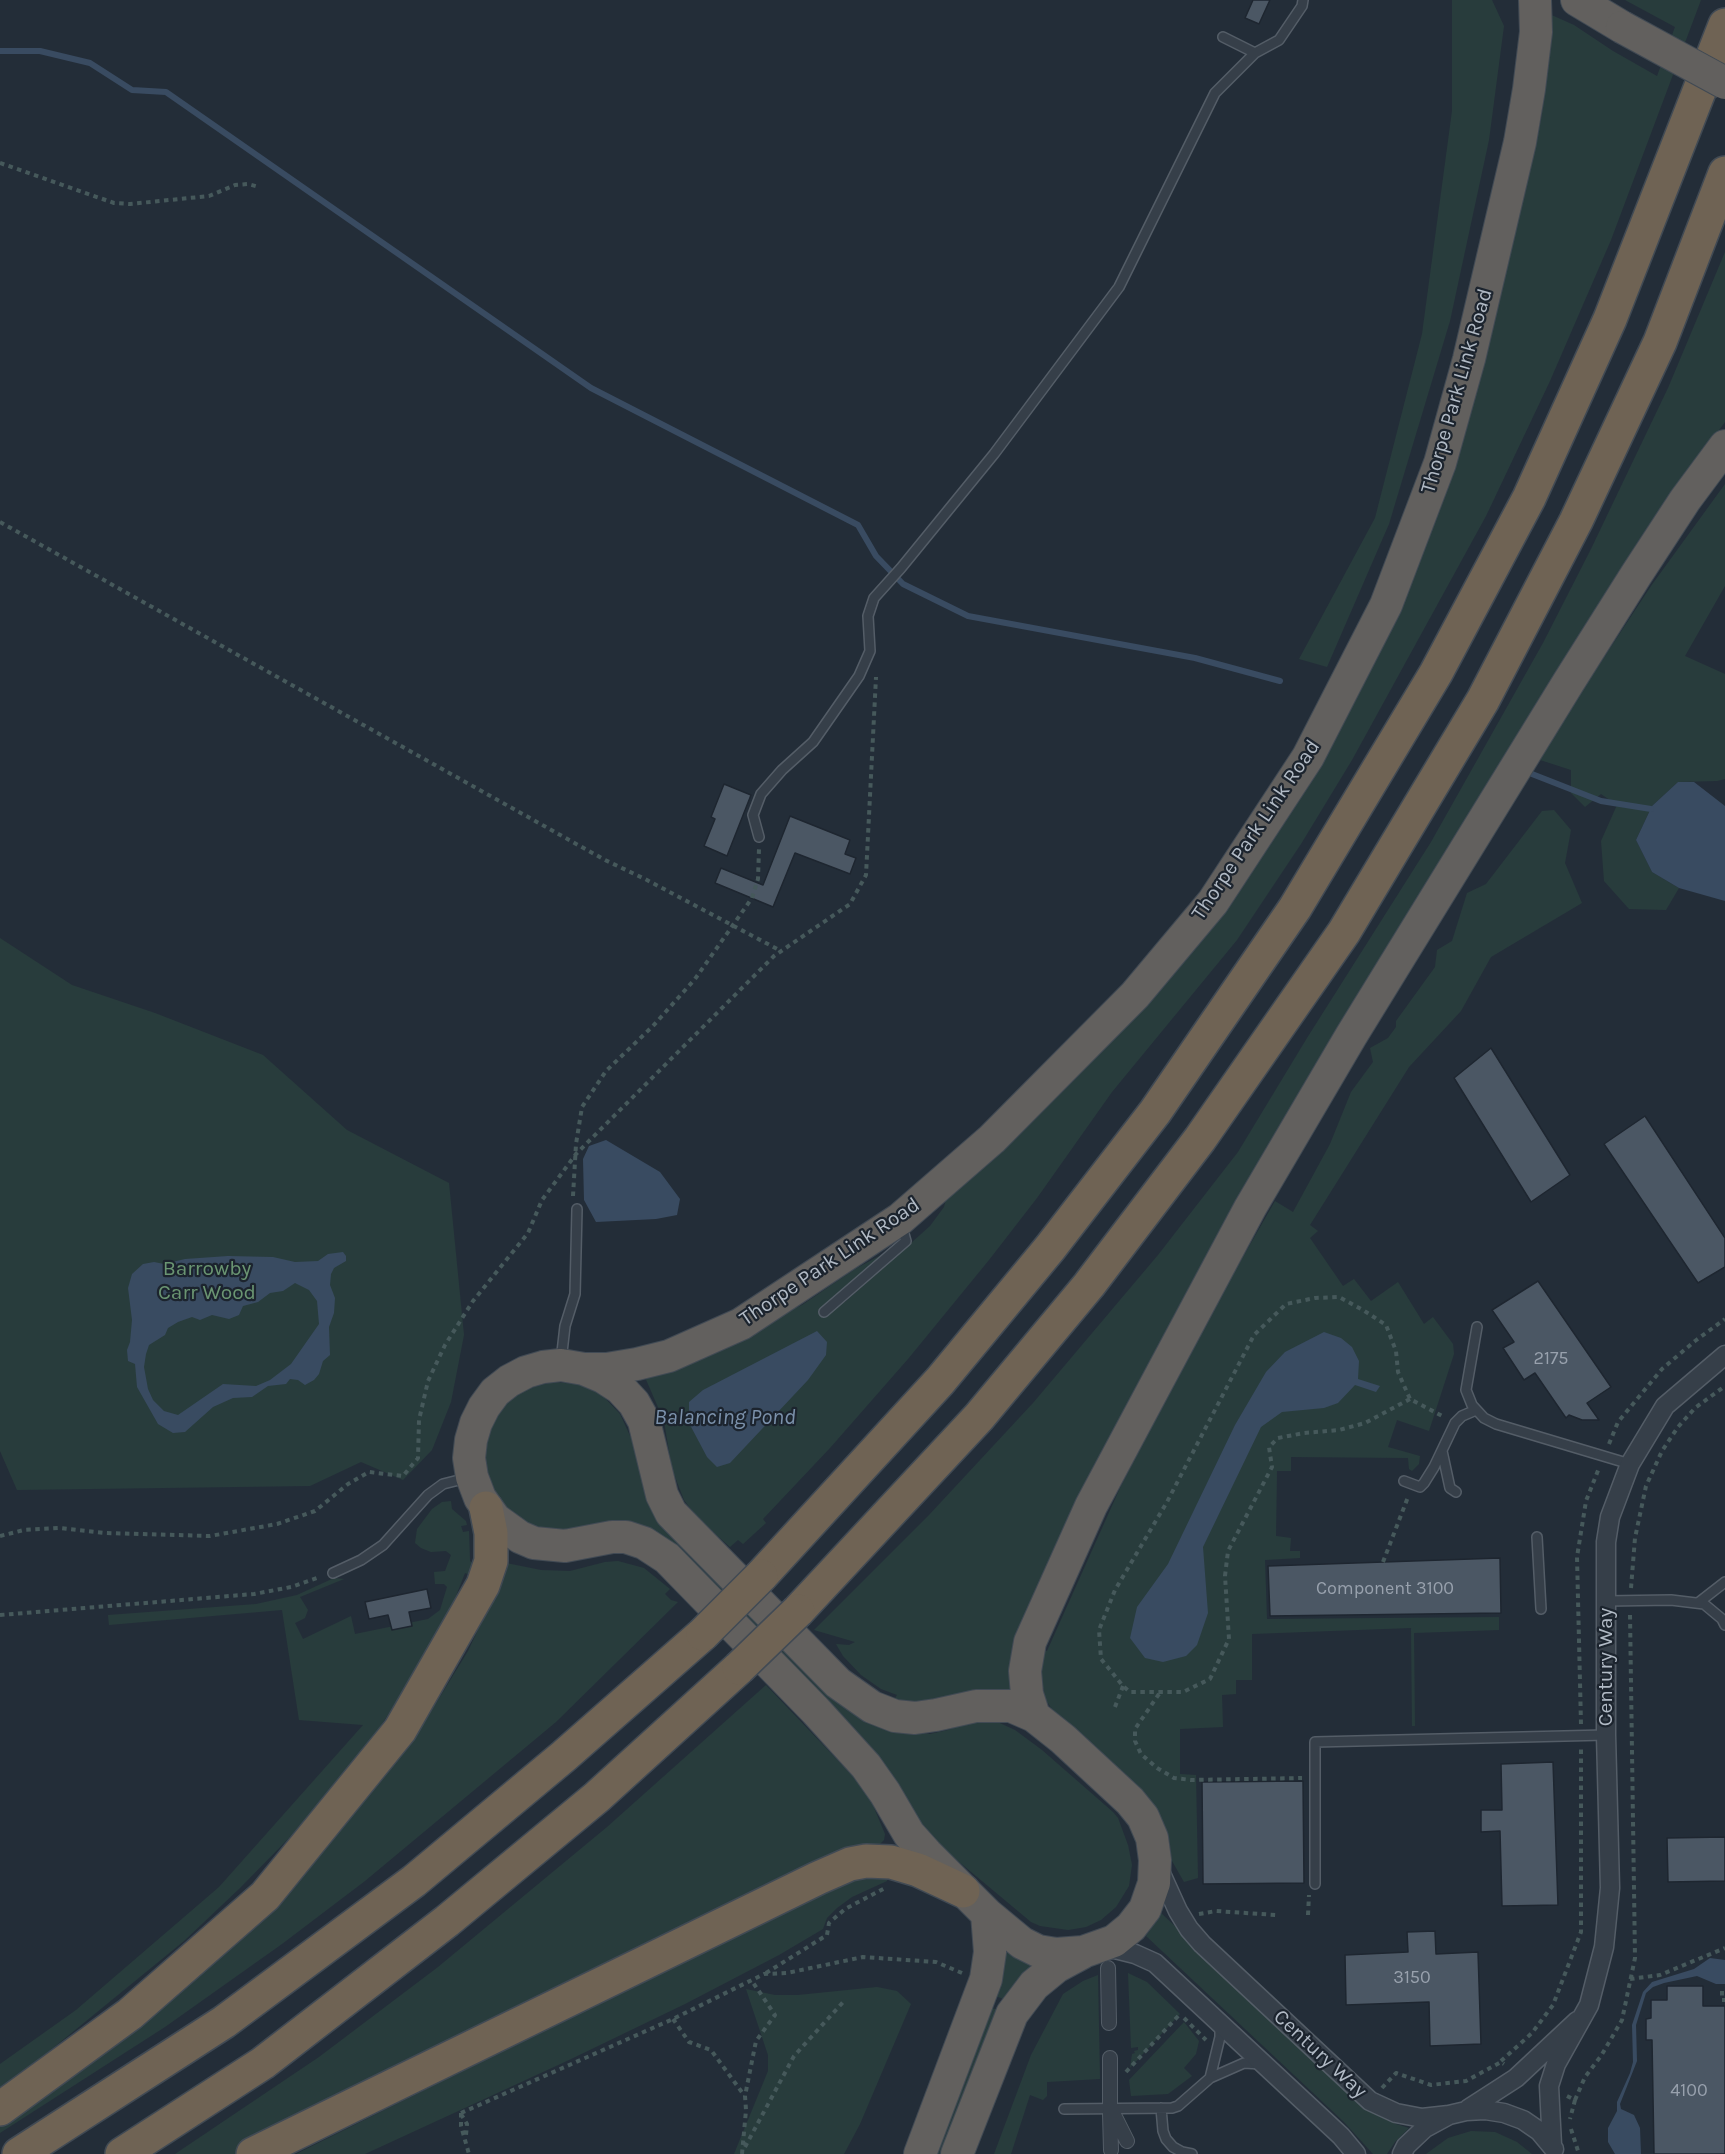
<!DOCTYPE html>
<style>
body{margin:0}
canvas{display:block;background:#232d38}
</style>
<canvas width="1725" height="2154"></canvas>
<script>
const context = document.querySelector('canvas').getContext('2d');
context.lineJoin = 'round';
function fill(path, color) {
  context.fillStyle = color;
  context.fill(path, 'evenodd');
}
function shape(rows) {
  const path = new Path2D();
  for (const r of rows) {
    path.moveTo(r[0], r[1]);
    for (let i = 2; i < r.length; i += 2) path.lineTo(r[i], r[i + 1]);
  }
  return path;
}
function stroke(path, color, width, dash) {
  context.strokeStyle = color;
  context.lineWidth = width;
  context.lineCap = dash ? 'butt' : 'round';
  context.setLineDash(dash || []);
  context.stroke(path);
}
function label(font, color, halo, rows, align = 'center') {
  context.font = font + ' Karla,sans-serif';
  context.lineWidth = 4.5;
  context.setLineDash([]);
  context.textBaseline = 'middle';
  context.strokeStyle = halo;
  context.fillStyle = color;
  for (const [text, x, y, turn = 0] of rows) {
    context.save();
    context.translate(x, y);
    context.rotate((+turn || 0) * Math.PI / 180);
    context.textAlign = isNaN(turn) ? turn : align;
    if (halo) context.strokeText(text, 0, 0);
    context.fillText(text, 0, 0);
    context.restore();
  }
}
fill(shape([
 [1452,0,1492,0,1504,26,1489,140,1450,321,1389,524,1327,667,1299,659,1375,518,1422,334,1452,111],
 [1625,0,1701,0,1611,240,1550,381,1486,516,1352,760,1301,844,1237,940,1112,1092,1037,1198,989,1260,908,1359,830,1448,763,1519,766,1523,743,1544,738,1540,730,1547,699,1520,684,1500,672,1469,664,1421,644,1375,802,1305,855,1269,881,1255,839,1298,845,1302,930,1226,944,1207,947,1195,1035,1115,1349,709,1525,168,1536,144,1542,114,1547,13,1574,25,1613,51,1657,76,1675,27],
 [1725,252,1725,422,1642,535,1539,699,1266,1157,1173,1318,1094,1469,1015,1694,916,1706,893,1701,897,1695,881,1689,861,1675,843,1656,836,1644,849,1645,855,1642,814,1630,929,1515,1033,1403,1158,1255,1238,1152,1307,1038,1431,842,1543,643,1591,549,1668,388],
 [1725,484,1725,586,1685,656,1725,674,1725,779,1717,781,1678,782,1652,806,1636,840,1652,872,1679,888,1666,910,1629,909,1604,881,1601,841,1617,805,1601,794,1585,807,1571,793,1571,770,1537,759,1651,586],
 [1554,810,1571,830,1565,863,1582,903,1491,957,1461,1011,1409,1067,1310,1225,1318,1231,1310,1238,1343,1286,1354,1279,1371,1301,1398,1282,1424,1324,1433,1317,1453,1344,1454,1354,1429,1431,1397,1420,1388,1447,1420,1456,1419,1464,1412,1471,1409,1469,1408,1458,1291,1457,1291,1471,1277,1471,1276,1536,1291,1538,1290,1551,1300,1551,1300,1558,1265,1560,1267,1619,1499,1617,1499,1630,1414,1633,1415,1726,1412,1726,1411,1628,1252,1634,1252,1680,1236,1680,1236,1694,1222,1695,1223,1727,1180,1729,1180,1774,1196,1775,1198,1878,1184,1882,1172,1861,1169,1839,1162,1823,1061,1723,1046,1700,1039,1672,1043,1650,1047,1651,1120,1488,1157,1415,1220,1297,1275,1201,1293,1212,1330,1144,1351,1092,1373,1062,1370,1048,1388,1038,1396,1027,1396,1021,1435,967,1437,950,1452,941,1467,893,1486,884,1542,811],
 [0,938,72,985,155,1013,263,1055,347,1130,449,1183,464,1335,451,1402,432,1450,403,1480,361,1462,310,1486,17,1490,0,1451],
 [552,1382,578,1384,602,1395,620,1414,631,1438,642,1474,899,1730,930,1734,948,1730,969,1721,991,1719,1015,1730,1042,1750,1113,1812,1118,1818,1128,1845,1132,1865,1129,1886,1116,1907,1101,1920,1086,1927,1068,1930,1040,1926,1031,1922,940,1846,664,1545,538,1529,515,1518,496,1499,485,1476,483,1450,490,1424,505,1403,527,1389],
 [451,1501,452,1509,466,1521,467,1525,461,1526,463,1532,469,1531,470,1561,475,1565,473,1576,465,1573,452,1606,431,1648,382,1724,338,1782,289,1838,240,1888,184,1941,47,2053,0,2088,0,2064,76,2010,219,1887,363,1725,299,1720,282,1610,109,1625,108,1615,256,1604,297,1595,334,1578,344,1579,300,1597,308,1610,305,1618,295,1623,303,1639,351,1616,355,1634,428,1619,440,1610,447,1587,444,1584,435,1584,434,1572,445,1571,451,1555,446,1551,431,1552,421,1548,415,1543,417,1529,432,1509,442,1502],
 [618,1561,644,1568,670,1589,665,1594,671,1600,678,1602,556,1722,365,1881,282,1944,165,2027,0,2133,0,2121,320,1850,366,1798,430,1713,468,1651,493,1598,501,1562,541,1570,570,1571,605,1562],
 [766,1685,867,1791,885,1834,884,1840,880,1844,811,1866,235,2154,175,2154,319,2057,438,1967,607,1827],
 [887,1873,887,1881,852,1897,837,1908,827,1918,823,1929,779,1955,685,2004,569,2060,365,2154,296,2154,790,1908,867,1874],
 [1161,1913,1370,2109,1396,2124,1409,2128,1395,2142,1387,2154,1373,2154,1344,2122,1146,1936],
 [1006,1949,1034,1964,1023,1975,1006,2000,993,1995],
 [1128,1973,1147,1982,1180,2014,1130,2068,1132,2054,1135,2053,1134,2051,1138,2050,1138,2047,1131,2048],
 [1098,1975,1100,2079,1047,2082,1047,2096,1043,2100,1030,2095,1011,2154,994,2154,1031,2055,1063,1994,1083,1981],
 [877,1987,897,1991,911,2004,860,2124,844,2154,734,2154,768,2071,768,2055,746,1989,775,1995,798,1995],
 [989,2007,1001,2011,949,2154,935,2154],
 [1184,2022,1199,2041,1196,2054,1184,2068,1192,2076,1168,2094,1131,2096,1129,2080],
 [1471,2131,1495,2132,1517,2142,1532,2154,1426,2154,1448,2138]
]), '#283c3c');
fill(shape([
 [1678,782,1694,782,1725,806,1725,901,1679,888,1652,872,1636,840,1652,806],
 [606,1140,660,1172,680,1199,677,1215,656,1219,596,1222,584,1200,583,1159,589,1146],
 [343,1252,346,1256,346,1261,334,1268,331,1274,330,1285,335,1298,334,1313,329,1327,330,1355,323,1361,319,1374,314,1380,305,1385,298,1380,290,1379,286,1384,268,1386,252,1397,233,1398,213,1407,185,1432,173,1433,158,1424,137,1387,135,1364,128,1361,127,1350,130,1342,132,1320,128,1288,132,1274,143,1264,154,1262,164,1264,185,1259,228,1256,273,1257,295,1262,318,1261,328,1254],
 [295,1283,309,1290,317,1301,319,1324,291,1364,270,1380,256,1386,223,1384,178,1415,164,1411,153,1400,148,1389,144,1367,146,1354,149,1345,165,1335,168,1328,178,1322,192,1317,200,1320,212,1315,229,1319,239,1315,243,1306,258,1302,270,1293,283,1291],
 [817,1331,827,1342,826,1355,808,1380,730,1463,717,1467,707,1457,689,1423,689,1402,703,1390],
 [1324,1332,1341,1338,1352,1347,1359,1361,1358,1379,1380,1386,1376,1392,1355,1385,1338,1403,1324,1408,1282,1412,1261,1427,1203,1547,1208,1613,1197,1645,1186,1656,1163,1662,1145,1658,1130,1638,1137,1607,1168,1564,1235,1425,1266,1372,1285,1352],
 [1710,1958,1725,1960,1725,1984,1716,1984,1697,1976,1664,1983,1653,1987,1646,1993,1636,2025,1637,2061,1620,2104,1621,2109,1634,2115,1640,2128,1641,2154,1615,2154,1608,2142,1608,2128,1617,2111,1617,2102,1630,2073,1633,2062,1632,2025,1643,1992,1652,1982,1694,1969]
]), '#394b61');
stroke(shape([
 [0,51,40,51,90,63,132,90,166,92,591,388,858,525,876,556,903,584,968,616,1195,658,1280,681],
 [1532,774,1601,801,1651,809]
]), '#394b61', 6);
const building = shape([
 [1253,0,1270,0,1259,24,1245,18,1253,0],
 [724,784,751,795,727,856,704,846,715,819,711,817,724,784],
 [790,816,850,840,845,854,856,858,850,874,795,853,773,907,715,883,721,868,763,885,790,816],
 [1491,1048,1570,1175,1531,1202,1454,1078,1491,1048],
 [1645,1116,1725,1238,1725,1267,1698,1283,1604,1144,1645,1116],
 [1538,1281,1611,1387,1587,1403,1599,1420,1582,1420,1569,1415,1566,1418,1535,1373,1524,1380,1503,1348,1514,1342,1492,1310,1538,1281],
 [1500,1558,1501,1613,1270,1616,1268,1566,1500,1558],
 [427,1589,431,1608,409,1612,412,1626,392,1630,388,1615,369,1619,365,1602,427,1589],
 [1553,1762,1558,1905,1502,1906,1500,1831,1481,1832,1481,1810,1502,1810,1501,1764,1553,1762],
 [1303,1781,1304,1883,1203,1884,1202,1782,1303,1781],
 [1725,1837,1725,1881,1668,1882,1667,1838,1725,1837],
 [1435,1931,1436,1954,1478,1952,1481,2044,1430,2046,1429,2002,1346,2005,1345,1955,1408,1952,1407,1932,1435,1931],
 [1667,1986,1703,1986,1703,2006,1725,2006,1725,2154,1654,2154,1652,2040,1646,2040,1646,2019,1651,2018,1651,2000,1667,2000,1667,1986]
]);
fill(building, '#4b5764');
stroke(building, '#1e2630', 1.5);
const service = shape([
 [1223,37,1255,53],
 [759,837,753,815,761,794,782,770,813,742,859,676,870,651,868,616,874,598,901,568,994,454,1119,287,1215,93,1255,53,1279,40,1302,6,1303,0],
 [824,1312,906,1241,901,1223],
 [1477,1327,1466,1390,1472,1405,1484,1418,1496,1424,1630,1464],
 [561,1361,565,1326,575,1294,577,1209],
 [1442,1451,1450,1488,1456,1492],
 [1404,1481,1420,1487,1424,1483,1434,1467,1455,1423,1462,1416,1476,1410],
 [1537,1537,1541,1609],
 [333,1573,361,1560,383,1545,428,1495,443,1484,467,1478],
 [1607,1601,1671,1600,1704,1604,1722,1619,1725,1625],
 [1698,1603,1725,1582],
 [1315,1884,1315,1742,1606,1735],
 [1210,2078,1220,2037,1220,2024],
 [1161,2108,1163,2131,1166,2139,1173,2147,1182,2152,1192,2154],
 [1064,2109,1172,2108,1178,2106,1210,2078,1244,2063,1261,2064]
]);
const pedestrian = shape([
 [1108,1968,1109,2023],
 [1110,2058,1110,2107,1127,2141],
 [1110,2113,1111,2150]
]);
const minor = shape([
 [1158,1867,1178,1911,1189,1929,1202,1944,1370,2101,1396,2113,1422,2118,1449,2115],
 [1103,1949,1115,1949,1135,1954,1155,1963,1341,2136,1356,2154],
 [1468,2109,1516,2078,1577,2021],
 [1552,2145,1549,2086,1556,2064,1589,2005,1604,1947,1610,1888,1606,1735,1606,1542,1610,1517,1630,1464,1665,1406,1725,1355],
 [1402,2154,1406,2146,1425,2128,1449,2115,1466,2111,1485,2110,1504,2113,1523,2120,1539,2131,1554,2149]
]);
const trunk = shape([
 [1577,0,1622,27],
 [561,1365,584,1369,603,1377,620,1388,634,1403,644,1421,662,1495,671,1513,838,1683,872,1707,895,1716,915,1718,936,1715,976,1706,1011,1706,1034,1716,1063,1739,1130,1801,1143,1817,1152,1838,1155,1860,1154,1883,1145,1909,1131,1927,1114,1941,1083,1952,1056,1954,1038,1951,1022,1943,987,1914,927,1854,909,1834,885,1793,866,1766,816,1711,667,1558,644,1543,626,1537,612,1537,565,1546,534,1543,520,1537,495,1519,480,1498,472,1477,469,1458,471,1440,476,1423,484,1407,495,1392,509,1381,526,1372,543,1367,561,1365],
 [585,1369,607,1369,637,1364,669,1356,741,1324,900,1219,992,1139,1135,995,1213,902,1308,757,1386,605,1440,463,1469,359,1520,142,1529,89,1536,32,1535,0],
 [1034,1716,1027,1694,1025,1671,1030,1642,1091,1506,1250,1208,1351,1036,1568,683,1636,575,1685,500,1725,446],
 [920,2154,986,1979,990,1952,987,1914],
 [957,2154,1012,2014,1034,1985,1056,1967,1082,1953]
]);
const motorway = shape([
 [761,1576,940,1381,1050,1248,1155,1112,1295,908,1436,673,1529,498,1610,319,1725,25],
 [798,1611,979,1417,1089,1285,1200,1139,1344,932,1483,700,1576,521,1660,342,1725,173],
 [0,2109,130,2014,265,1896,400,1730,483,1585,491,1561,491,1533,486,1508],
 [19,2154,224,2022,414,1881,564,1756,703,1634],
 [122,2154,263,2063,447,1921,597,1797,739,1668],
 [253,2154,818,1878,850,1864,866,1861,891,1862,918,1870,963,1891]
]);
stroke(service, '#545d67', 12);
stroke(pedestrian, '#545d67', 16);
stroke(minor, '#545d67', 21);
stroke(trunk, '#414a54', 34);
stroke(motorway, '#414a54', 36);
stroke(shape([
 [0,163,114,203,130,204,209,196,235,185,248,184,259,187],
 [0,522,605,860,645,879,781,951],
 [573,1196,576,1144,582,1107,606,1071,653,1026,695,979,752,898,758,879,759,849],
 [1410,1399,1365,1423,1339,1430,1304,1433,1278,1438,1269,1447,1272,1467,1228,1551,1225,1576,1229,1639,1210,1679,1183,1692,1130,1692,1123,1686,1101,1659,1099,1630,1115,1590,1167,1502,1254,1335,1286,1304,1315,1298,1339,1297,1363,1310,1386,1325,1396,1351,1398,1372,1410,1399,1444,1417],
 [1609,1444,1618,1422,1662,1369,1695,1341,1725,1319],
 [0,1536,24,1530,59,1528,105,1533,210,1536,277,1524,315,1511,348,1484,369,1472,403,1476,418,1458,419,1420,428,1381,445,1345,473,1301,528,1233,542,1200,576,1154,774,956,850,904,866,875,876,677],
 [1383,1562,1408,1497],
 [1631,1588,1635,1538,1646,1486,1662,1451,1678,1427,1695,1408,1725,1386],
 [0,1615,254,1594,291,1587,320,1577],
 [1159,1694,1135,1729,1135,1741,1141,1754,1157,1768,1174,1778,1191,1780,1302,1778],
 [1115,1707,1123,1686],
 [1581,1724,1577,1557,1586,1501,1599,1468],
 [1199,1914,1216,1911,1276,1915],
 [1308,1915,1309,1895],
 [766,1973,827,1935,829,1923,845,1909,885,1888],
 [1630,1979,1660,1975,1725,1948],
 [1722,1991,1722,2000,1725,2000],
 [1184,2018,1206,2040],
 [673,2019,689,2042,711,2050,744,2095],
 [1501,2061,1532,2033,1553,2005,1581,1932,1581,1749],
 [1126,2072,1180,2014],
 [1382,2088,1396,2073,1431,2085,1466,2081,1501,2062,1504,2064],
 [1567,2096,1575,2100,1570,2119],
 [1575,2100,1585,2077,1601,2056,1622,2020,1635,1958,1630,1614],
 [461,2113,673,2019,764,1974,787,1973,863,1957,936,1962,962,1973,962,1971],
 [461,2113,461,2126,469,2154],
 [461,2114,467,2124,466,2135],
 [1571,2129,1579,2154],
 [745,2147,794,2056,845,2000],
 [742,2154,746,2110,745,2096,756,2041,775,2015,752,1981]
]), '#46595b', 4, [4.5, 4.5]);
stroke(service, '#363f49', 9);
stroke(pedestrian, '#363f49', 14);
stroke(minor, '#363f49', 18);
stroke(trunk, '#62605e', 32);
stroke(motorway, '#6f6354', 33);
const trunkBridge = shape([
 [1622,27,1725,83]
]);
const motorwayBridge = shape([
 [703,1634,761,1576],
 [739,1668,798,1611]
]);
stroke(trunkBridge, '#414a54', 34, []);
stroke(motorwayBridge, '#414a54', 36, []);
stroke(trunkBridge, '#62605e', 32);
stroke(motorwayBridge, '#6f6354', 33);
label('18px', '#98a1ad', null, [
 ["2175",1551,1359],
 ["Component 3100",1385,1589],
 ["3150",1412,1978],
 ["4100",1689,2091]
]);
label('21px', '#b1bac5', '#1c242e', [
 ["Thorpe Park Link Road",1457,391,-74],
 ["Thorpe Park Link Road",1256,830,-56],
 ["Thorpe Park Link Road",830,1262,-34],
 ["Century Way",1606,1667,-90],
 ["Century Way",1320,2054,43]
]);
label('21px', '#6a9572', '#1c242e', [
 ["Barrowby",207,1269],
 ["Carr Wood",207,1293]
]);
label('italic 22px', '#7b91ab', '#1c242e', [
 ["Balancing Pond",725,1418]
]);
</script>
